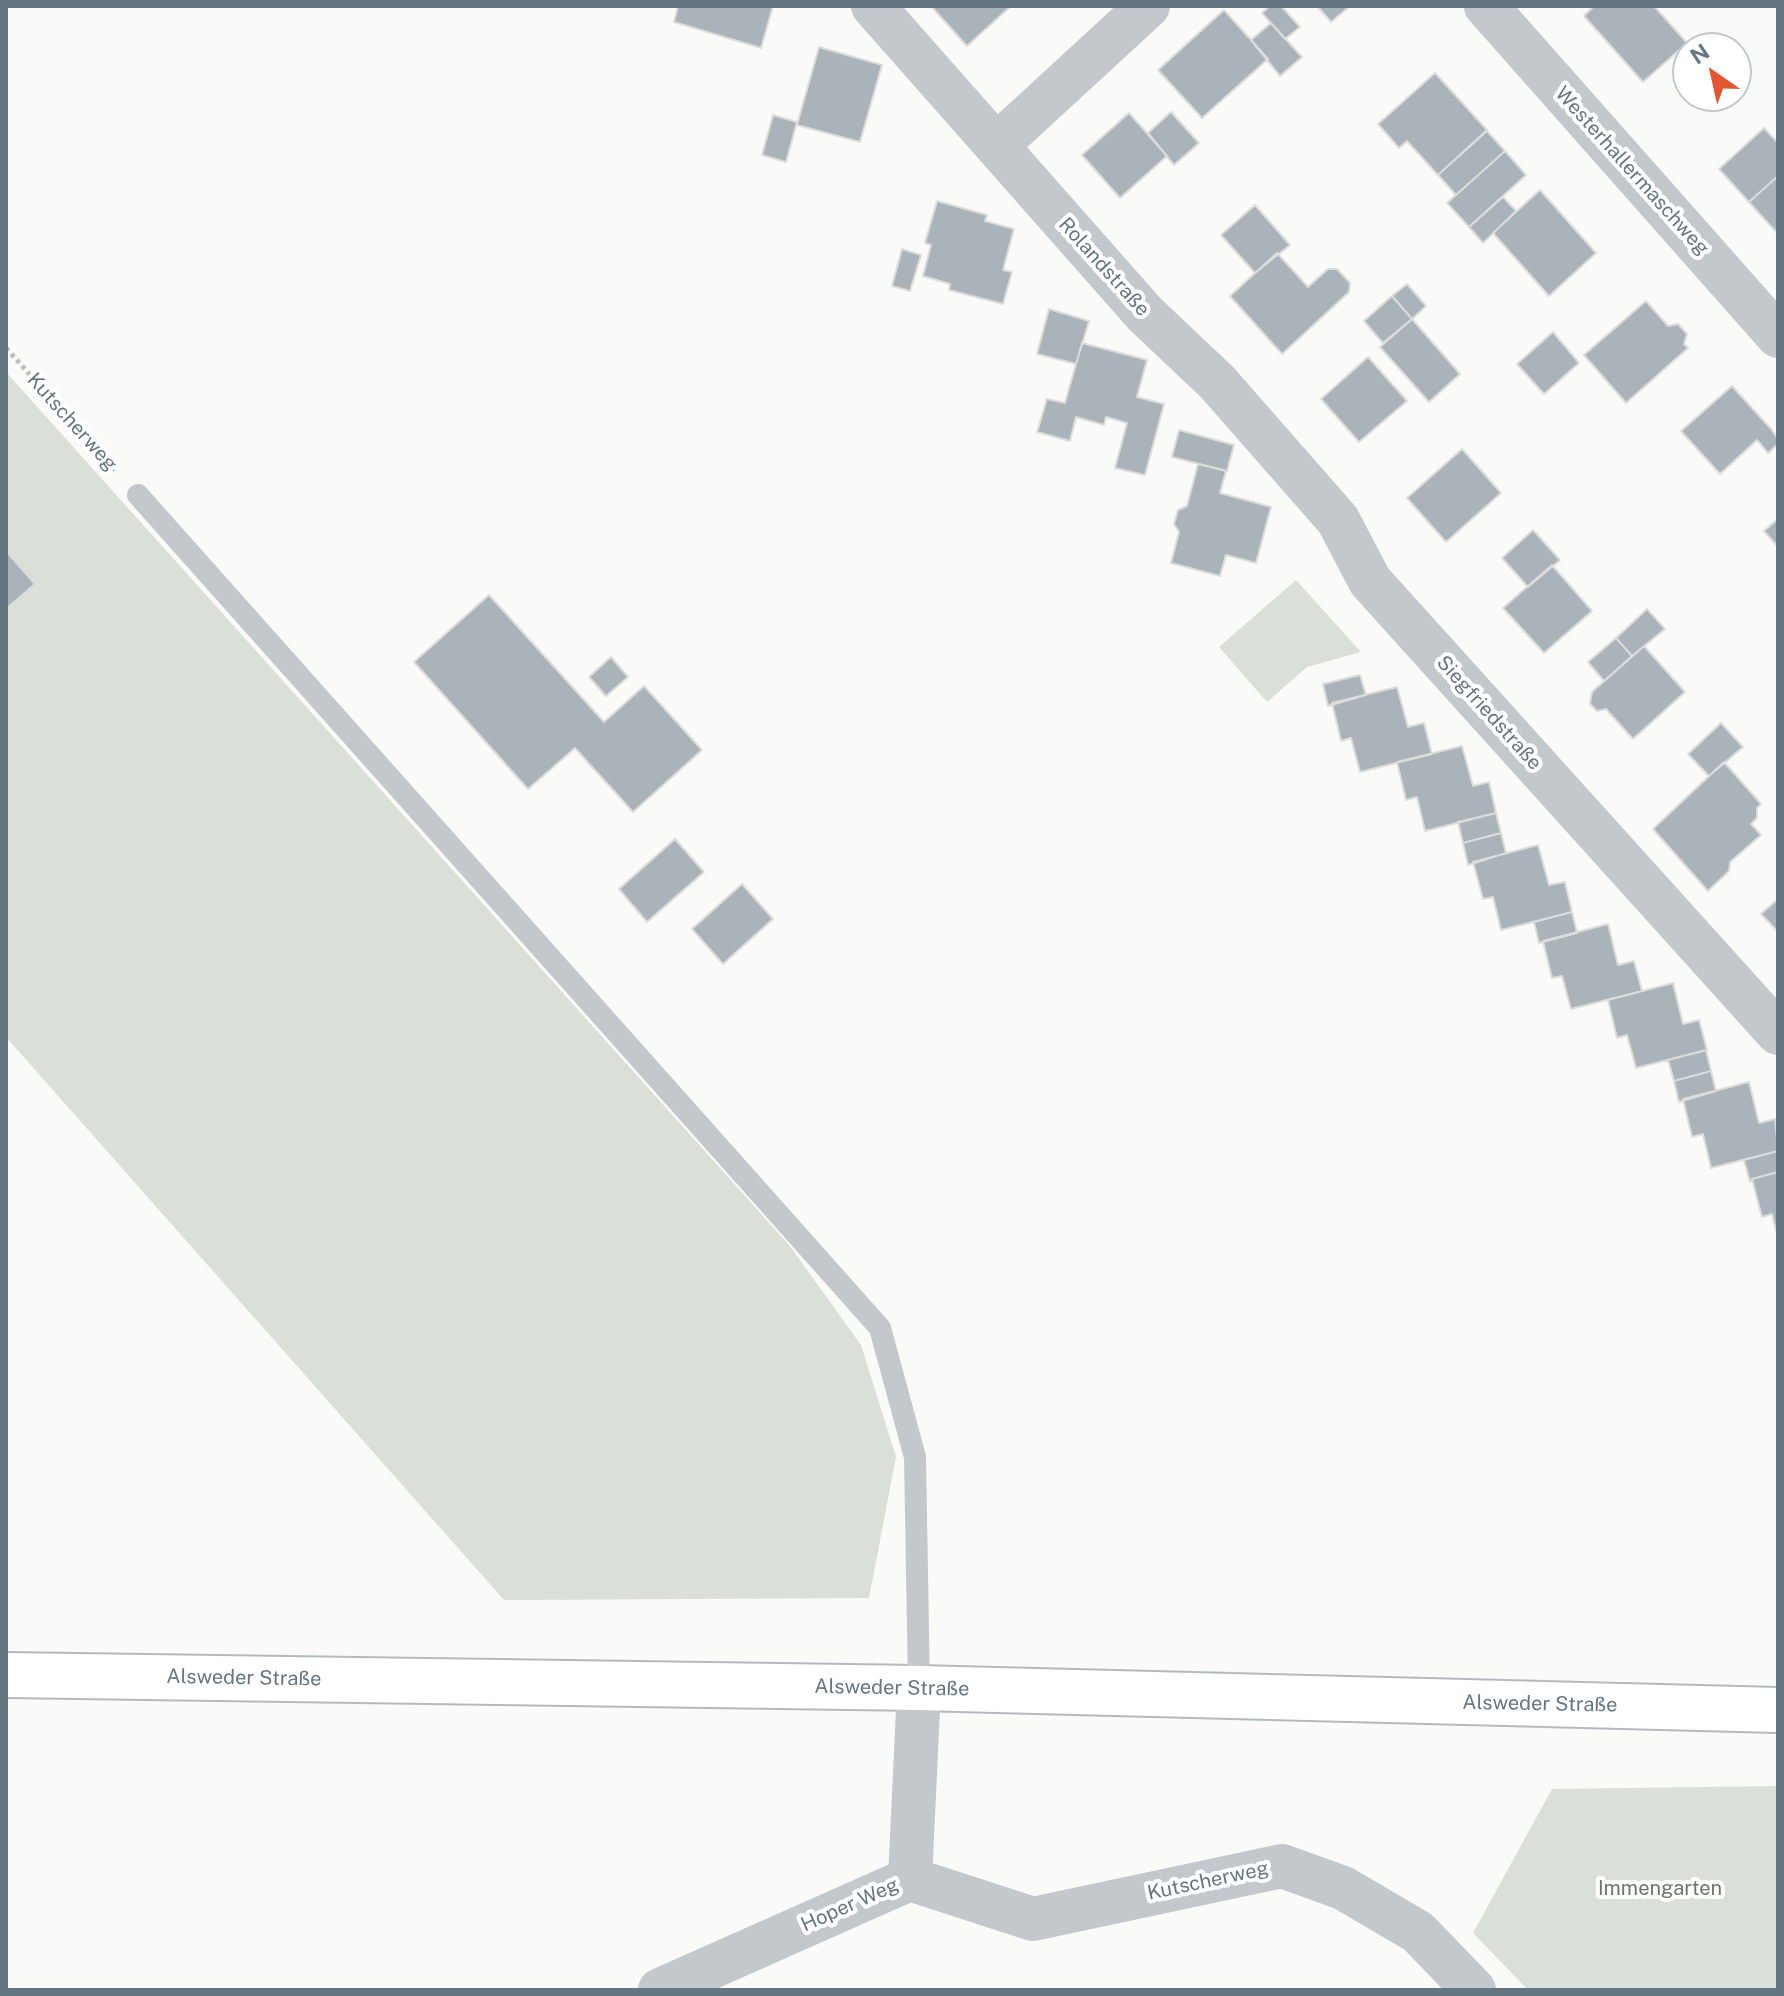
<!DOCTYPE html>
<meta charset="utf-8">
<style>
body{margin:0}
#map{position:relative;width:1784px;height:1996px;overflow:hidden;background:#fafaf8;font-family:"Public Sans",sans-serif}
canvas{display:block}
.frame{position:absolute;inset:0;border:8px solid #657683;pointer-events:none}
.north{position:absolute;left:1672px;top:32px;width:80px;height:80px;box-sizing:border-box;background:#fff;border:2px solid #c1c8cd;border-radius:50%;rotate:326deg;font-size:22px;font-weight:700;line-height:32px;text-align:center;color:#657683}
.north::after{content:'';display:block;margin:auto;width:28px;height:36px;background:#e4572e;clip-path:polygon(50% 0,100% 100%,50% 72%,0 100%)}
</style>
<div id="map">
<canvas width="1784" height="1996"></canvas>
<div class="frame"></div>
<div class="north">N</div>
</div>
<script>
const context = document.querySelector('canvas').getContext('2d');
context.lineJoin = 'round';
function fill(path, color) {
  context.fillStyle = color;
  context.fill(path, 'evenodd');
}
function shape(rows) {
  const path = new Path2D();
  for (const r of rows) {
    path.moveTo(r[0], r[1]);
    for (let i = 2; i < r.length; i += 2) path.lineTo(r[i], r[i + 1]);
  }
  return path;
}
function stroke(path, color, width, dash) {
  context.strokeStyle = color;
  context.lineWidth = width;
  context.lineCap = dash ? 'butt' : 'round';
  context.setLineDash(dash || []);
  context.stroke(path);
}
function label(font, color, halo, rows, align = 'center') {
  context.font = font + ' "Public Sans",sans-serif';
  context.lineWidth = 8;
  context.setLineDash([]);
  context.textBaseline = 'middle';
  context.strokeStyle = halo;
  context.fillStyle = color;
  for (const [text, x, y, turn = 0] of rows) {
    context.save();
    context.translate(x, y);
    context.rotate((+turn || 0) * Math.PI / 180);
    context.textAlign = isNaN(turn) ? turn : align;
    if (halo) context.strokeText(text, 0, 0);
    context.fillText(text, 0, 0);
    context.restore();
  }
}
fill(shape([
 [6,372,789,1245,861,1345,896,1457,869,1598,504,1600,6,1037],
 [1296,580,1361,652,1307,667,1267,702,1219,647],
 [1778,1786,1778,1990,1528,1990,1473,1933,1552,1789]
]), '#dadfd7');
const building = shape([
 [678,6,773,6,761,48,674,22,678,6],
 [931,6,1011,6,967,46,931,6],
 [1270,6,1281,6,1300,27,1285,39,1262,13,1270,6],
 [1317,6,1350,6,1331,22,1317,6],
 [1594,6,1654,6,1687,43,1643,82,1584,16,1594,6],
 [1224,10,1268,59,1202,118,1158,70,1224,10],
 [1271,23,1302,57,1280,76,1251,40,1271,23],
 [819,47,882,65,860,142,797,125,819,47],
 [1435,73,1487,130,1438,175,1407,141,1399,148,1378,124,1435,73],
 [1171,112,1199,143,1174,165,1148,133,1171,112],
 [1129,113,1167,156,1120,198,1082,155,1129,113],
 [773,115,797,122,786,162,762,155,773,115],
 [1764,128,1778,143,1778,176,1749,202,1719,169,1764,128],
 [1487,131,1505,151,1456,195,1438,175,1487,131],
 [1505,151,1526,175,1469,227,1447,203,1505,151],
 [1778,176,1778,234,1749,202,1778,176],
 [1540,190,1596,253,1549,296,1493,233,1540,190],
 [1503,197,1516,211,1483,243,1469,227,1503,197],
 [937,201,987,215,985,221,1014,229,1003,270,1012,272,1003,304,949,290,950,284,923,276,931,245,925,243,937,201],
 [1255,205,1290,245,1255,273,1221,235,1255,205],
 [902,249,921,255,910,291,892,286,902,249],
 [1277,253,1308,287,1328,269,1337,269,1350,283,1349,292,1282,354,1230,296,1277,253],
 [1407,284,1426,306,1412,319,1392,296,1407,284],
 [1392,296,1412,319,1383,343,1364,321,1392,296],
 [1646,301,1668,326,1678,324,1687,334,1684,344,1688,348,1626,403,1584,355,1646,301],
 [1049,309,1089,321,1076,364,1037,354,1049,309],
 [1412,319,1460,374,1429,402,1380,347,1412,319],
 [1553,332,1579,363,1544,394,1517,364,1553,332],
 [1082,343,1147,360,1137,397,1164,404,1145,475,1115,468,1127,423,1106,417,1104,425,1076,417,1070,441,1037,432,1047,399,1065,403,1082,343],
 [1368,357,1407,401,1359,442,1321,399,1368,357],
 [1732,386,1771,429,1778,439,1778,444,1768,453,1757,440,1720,474,1681,431,1732,386],
 [1179,430,1234,445,1227,471,1172,457,1179,430],
 [1462,449,1501,493,1446,542,1407,498,1462,449],
 [1198,464,1226,471,1220,493,1271,507,1256,563,1226,555,1220,576,1171,563,1179,532,1174,524,1178,510,1187,506,1198,464],
 [1778,519,1778,547,1764,531,1778,519],
 [1533,530,1560,560,1528,587,1502,558,1533,530],
 [6,551,35,584,6,609,6,551],
 [1552,565,1592,611,1544,653,1503,608,1552,565],
 [489,595,604,722,644,686,702,750,633,812,575,748,528,789,414,662,489,595],
 [1647,609,1665,629,1632,656,1616,638,1647,609],
 [1616,638,1632,656,1604,681,1588,662,1616,638],
 [1644,646,1685,692,1633,739,1606,709,1597,711,1590,704,1592,692,1644,646],
 [611,657,628,677,606,696,589,677,611,657],
 [1360,675,1366,695,1328,706,1323,684,1360,675],
 [1397,687,1408,727,1424,723,1432,754,1360,772,1351,738,1341,741,1332,703,1397,687],
 [1721,723,1743,747,1709,776,1688,754,1721,723],
 [1462,746,1473,786,1489,782,1496,813,1425,831,1417,797,1406,800,1397,762,1462,746],
 [1724,762,1761,804,1757,808,1757,818,1751,824,1761,835,1730,862,1729,871,1708,891,1653,829,1724,762],
 [1496,813,1501,833,1463,843,1458,822,1496,813],
 [1501,833,1506,853,1468,865,1463,843,1501,833],
 [675,839,704,872,647,922,619,889,675,839],
 [1538,845,1549,885,1565,882,1572,912,1501,930,1493,897,1483,899,1473,862,1538,845],
 [742,884,773,919,723,964,692,929,742,884],
 [1778,899,1778,932,1761,914,1778,899],
 [1572,912,1577,933,1539,943,1534,922,1572,912],
 [1608,924,1618,965,1634,961,1642,991,1571,1009,1562,976,1552,978,1543,941,1608,924],
 [1673,983,1683,1024,1699,1020,1707,1050,1636,1068,1627,1035,1617,1038,1608,1000,1673,983],
 [1706,1050,1711,1071,1674,1081,1668,1060,1706,1050],
 [1711,1071,1716,1091,1679,1102,1674,1081,1711,1071],
 [1749,1082,1759,1123,1775,1119,1778,1151,1711,1168,1703,1134,1692,1137,1683,1099,1749,1082],
 [1778,1151,1778,1172,1752,1179,1750,1182,1744,1160,1778,1151],
 [1778,1172,1778,1238,1772,1214,1762,1217,1752,1179,1778,1172]
]);
fill(building, '#aab3b9');
stroke(building, '#dcdcda', 2);
const secondary = shape([
 [6,1675,919,1688,1778,1710]
]);
stroke(secondary, '#b3babf', 48);
stroke(shape([
 [6,348,117,472]
]), '#bbbfc2', 5, [4, 4]);
stroke(shape([
 [138,495,880,1328,915,1457,919,1688]
]), '#c3c8cc', 22);
stroke(shape([
 [873,6,1145,314,1217,382,1338,520,1370,581,1778,1033],
 [1486,6,1778,336],
 [997,145,1148,6],
 [910,1879,1033,1919,1282,1866,1343,1888,1418,1932,1474,1990],
 [660,1990,910,1879,919,1688]
]), '#c3c8cc', 44);
stroke(secondary, '#fff', 44);
label('20px', '#657683', '#fff', [
 ["Westerhallermaschweg",1632,171,48],
 ["Rolandstraße",1104,267,48],
 ["Kutscherweg",72,422,48],
 ["Siegfriedstraße",1489,713,48],
 ["Alsweder Straße",244,1678,1],
 ["Alsweder Straße",892,1688,1],
 ["Alsweder Straße",1540,1704,1],
 ["Kutscherweg",1208,1881,-12],
 ["Hoper Weg",850,1905,-24]
]);
label('20px', '#687a64', '#fff', [
 ["Immengarten",1660,1889]
]);
</script>
